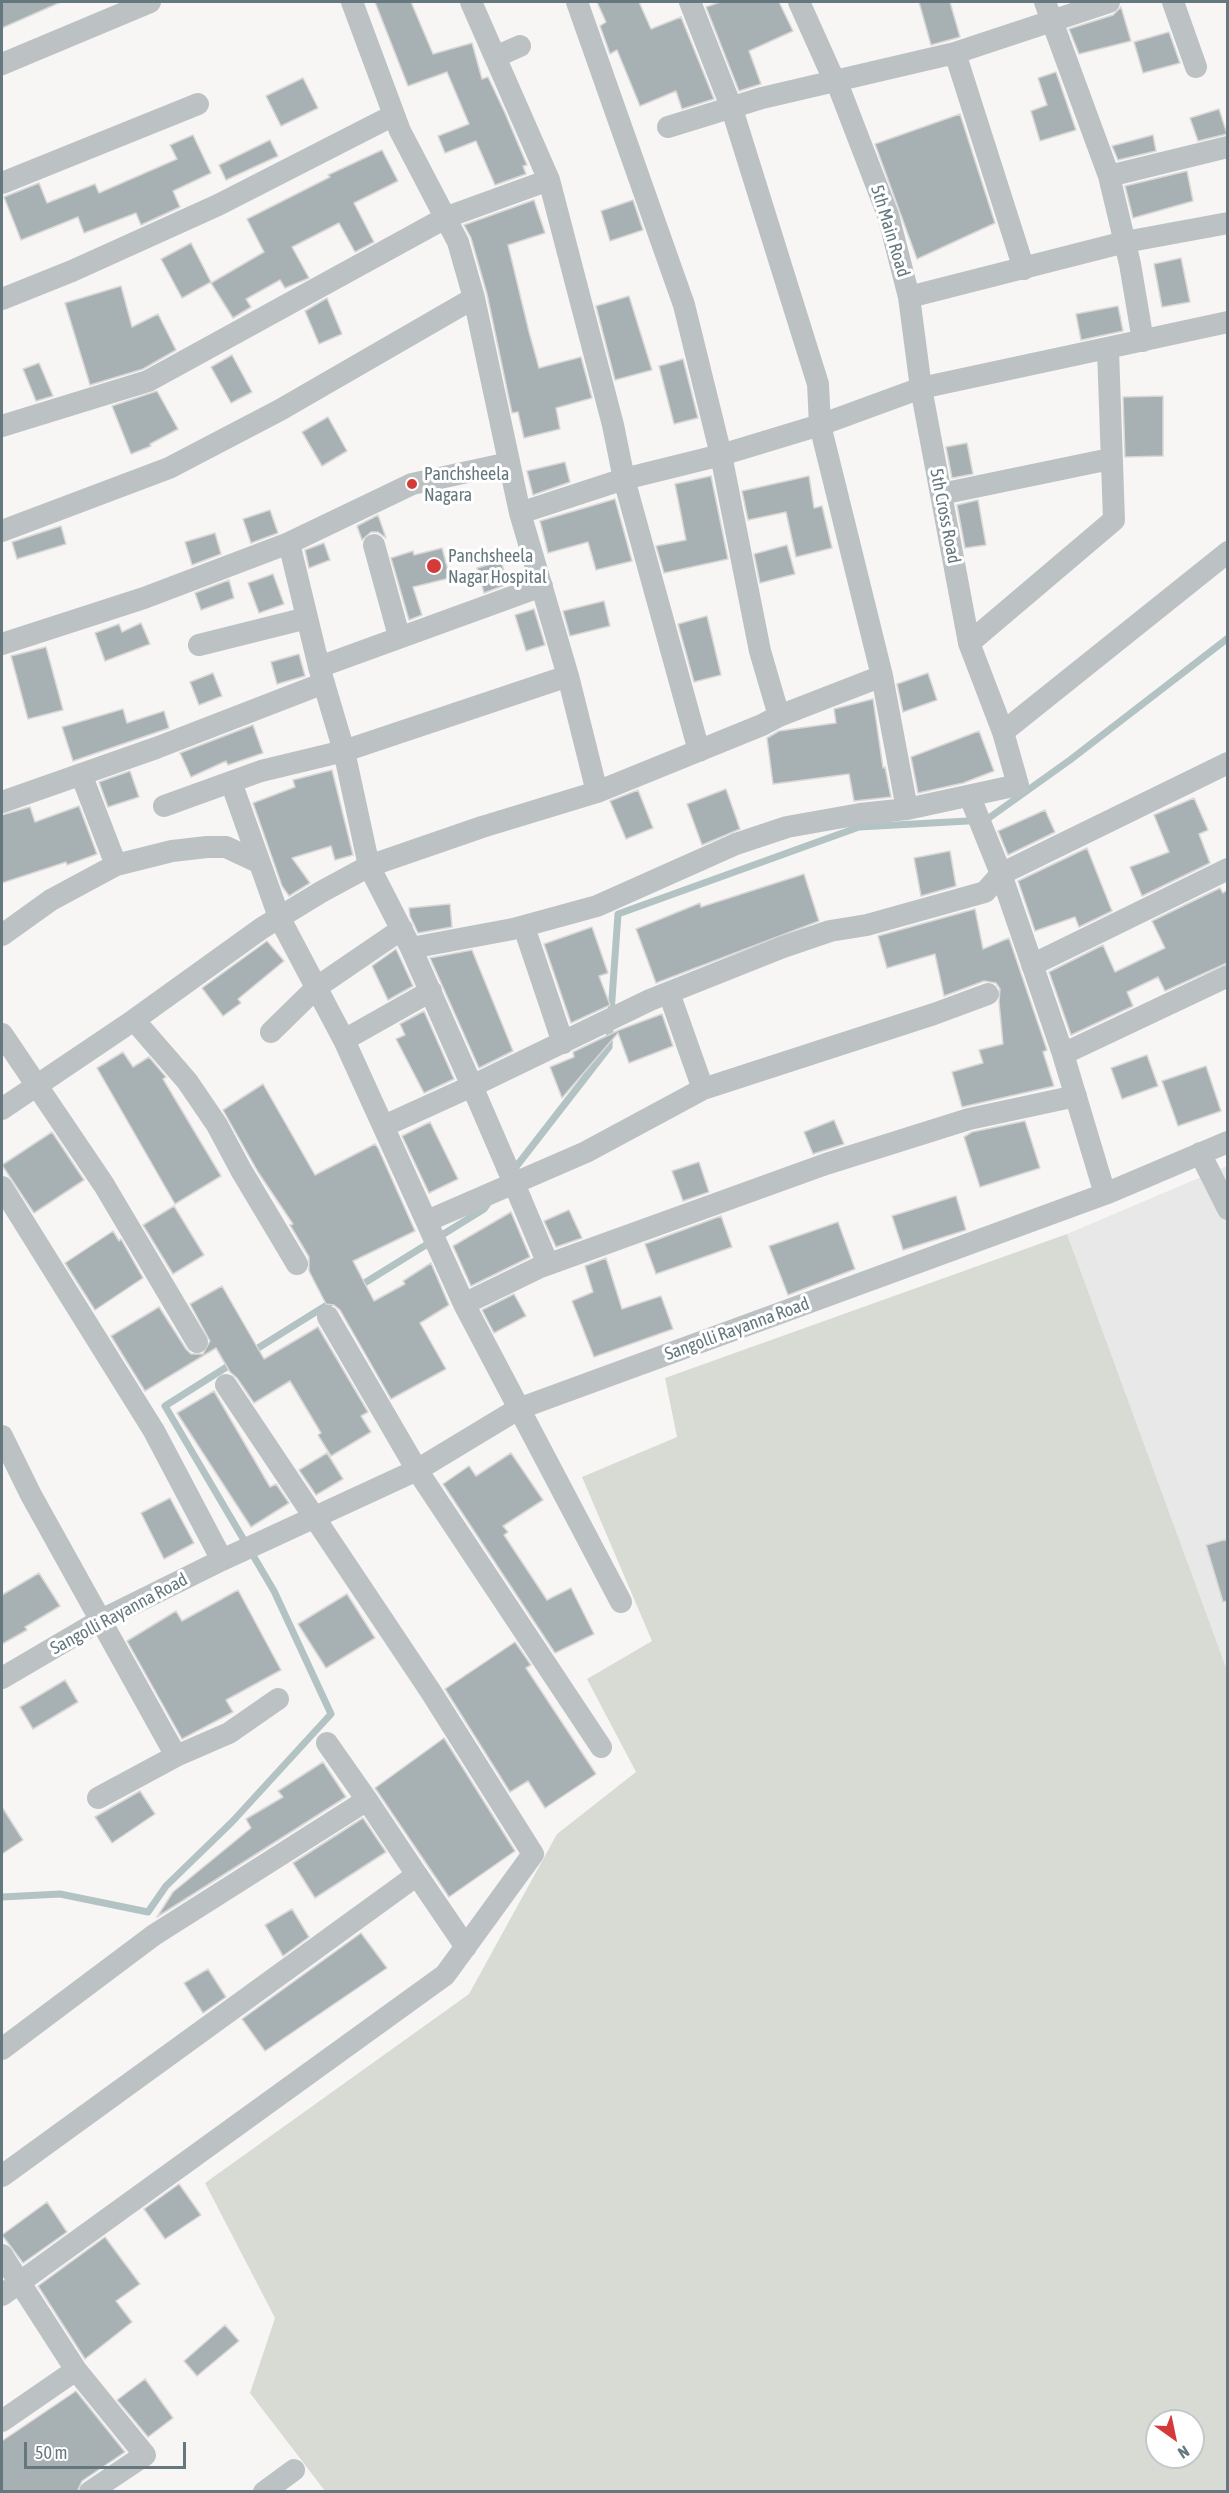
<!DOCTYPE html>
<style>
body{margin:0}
#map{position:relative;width:1229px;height:2493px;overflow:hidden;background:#f7f6f4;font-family:"Asap Condensed",sans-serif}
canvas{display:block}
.frame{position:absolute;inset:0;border:3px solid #65787d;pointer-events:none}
.north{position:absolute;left:1145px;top:2409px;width:60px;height:60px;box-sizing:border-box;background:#fff;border:2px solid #c1c9cb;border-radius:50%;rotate:147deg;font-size:16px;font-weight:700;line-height:24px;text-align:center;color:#65787d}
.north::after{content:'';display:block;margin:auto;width:21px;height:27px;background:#d43a38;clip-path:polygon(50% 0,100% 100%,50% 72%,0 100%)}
.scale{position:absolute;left:24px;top:2442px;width:162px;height:27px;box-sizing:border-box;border:3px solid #65787d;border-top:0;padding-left:8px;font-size:18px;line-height:21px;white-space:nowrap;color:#65787d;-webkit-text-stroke:4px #fff;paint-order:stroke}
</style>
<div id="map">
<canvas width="1229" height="2493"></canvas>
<div class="frame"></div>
<div class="north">N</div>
<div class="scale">50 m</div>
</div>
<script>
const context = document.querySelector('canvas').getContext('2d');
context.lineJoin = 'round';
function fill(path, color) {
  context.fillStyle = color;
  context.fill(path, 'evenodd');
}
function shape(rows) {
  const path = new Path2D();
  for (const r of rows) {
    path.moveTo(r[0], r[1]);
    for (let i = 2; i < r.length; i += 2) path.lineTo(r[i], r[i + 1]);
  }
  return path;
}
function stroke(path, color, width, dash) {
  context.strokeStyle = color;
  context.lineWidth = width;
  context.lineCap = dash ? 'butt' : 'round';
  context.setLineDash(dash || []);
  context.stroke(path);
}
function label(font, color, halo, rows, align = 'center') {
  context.font = font + ' "Asap Condensed",sans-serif';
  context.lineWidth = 6;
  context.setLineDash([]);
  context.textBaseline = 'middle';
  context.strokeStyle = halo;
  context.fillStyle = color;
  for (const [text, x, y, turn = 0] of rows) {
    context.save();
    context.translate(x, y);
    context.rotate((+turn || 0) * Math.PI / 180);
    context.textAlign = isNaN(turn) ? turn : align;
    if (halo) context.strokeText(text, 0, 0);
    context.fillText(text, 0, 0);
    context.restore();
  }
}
fill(shape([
 [1227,1166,1227,1670,1067,1234]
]), '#e8e8e8');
fill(shape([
 [1067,1234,1227,1670,1227,2491,325,2491,250,2393,275,2318,205,2183,469,1994,557,1834,636,1772,587,1679,652,1641,582,1477,677,1437,665,1378],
 [1157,2421,1193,2421,1193,2457,1157,2457]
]), '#d8dbd4');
stroke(shape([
 [611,1013,618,914,859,827,986,820,1070,760,1228,638],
 [512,1172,609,1047,610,1024],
 [358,1287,484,1209,489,1202],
 [250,1353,335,1300],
 [2,1897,60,1894,148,1912,166,1886,232,1822,331,1714,274,1591,165,1406,233,1363]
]), '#b3c3c3', 7);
const building = shape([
 [2,2,61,2,2,28,2,2],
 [375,2,411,2,433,54,472,43,482,79,488,77,505,113,527,165,523,166,526,174,495,185,476,141,445,153,438,136,469,124,447,72,408,86,375,2],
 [597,2,639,2,651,29,681,17,714,99,682,109,676,91,640,106,617,50,610,54,600,26,606,22,597,2],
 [720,2,779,2,793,31,749,51,761,84,739,91,706,7,720,2],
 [919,2,950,2,960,37,931,45,919,2],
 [1121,7,1131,41,1079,54,1069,29,1113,15,1121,7],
 [1169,32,1180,63,1143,73,1134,42,1169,32],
 [1056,72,1076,130,1040,141,1031,111,1047,105,1038,78,1056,72],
 [303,78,318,108,281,126,266,96,303,78],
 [1219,109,1227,134,1198,141,1190,118,1219,109],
 [960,114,995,223,917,259,875,144,960,114],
 [193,135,211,173,173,191,180,207,141,225,136,213,84,233,78,217,21,240,4,197,39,183,47,203,95,184,99,193,177,159,170,145,193,135],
 [1153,135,1156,151,1118,160,1112,146,1153,135],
 [270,140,278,156,226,180,219,165,270,140],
 [382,150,398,181,354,203,374,242,355,252,339,223,292,247,309,278,285,288,280,280,246,299,251,307,233,318,211,283,264,252,247,219,330,177,328,175,382,150],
 [1187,171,1193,201,1133,218,1125,186,1187,171],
 [534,200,545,233,508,245,529,332,539,368,581,357,592,398,556,408,560,429,524,438,518,412,512,413,487,294,471,238,464,225,534,200],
 [633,200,643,230,610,241,601,211,633,200],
 [191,243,211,282,182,298,161,259,191,243],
 [1181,258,1190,302,1162,307,1154,264,1181,258],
 [121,286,132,327,158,314,176,350,143,369,90,385,65,303,121,286],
 [629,296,652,370,615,380,596,306,629,296],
 [327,298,342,334,319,344,305,311,327,298],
 [1118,306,1123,331,1081,340,1076,314,1118,306],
 [232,355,252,392,231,403,211,367,232,355],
 [683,359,698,418,674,424,659,366,683,359],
 [39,363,53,396,36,401,23,369,39,363],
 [157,391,178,429,150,444,151,446,131,454,112,406,157,391],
 [1163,396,1163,456,1125,457,1123,397,1163,396],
 [328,417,347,451,322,466,302,432,328,417],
 [967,443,973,474,952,478,946,447,967,443],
 [565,462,570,482,533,495,527,471,565,462],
 [711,476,728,559,664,573,656,546,686,540,675,484,711,476],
 [809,476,814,508,822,506,832,548,796,557,786,512,748,520,742,491,809,476],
 [615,499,632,561,596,570,588,542,548,553,540,521,615,499],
 [978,500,986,545,965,548,957,505,978,500],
 [270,510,278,533,251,543,243,519,270,510],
 [378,515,386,538,378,532,371,532,362,540,357,526,378,515],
 [61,526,66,544,17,559,12,542,61,526],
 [215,533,221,554,192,565,185,542,215,533],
 [324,543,330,560,309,568,305,550,324,543],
 [787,545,795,574,760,583,754,554,787,545],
 [442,548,450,578,413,587,422,615,409,620,391,558,413,551,414,555,442,548],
 [501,561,508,584,484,593,477,568,501,561],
 [273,574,284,604,259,613,248,583,273,574],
 [229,580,234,598,201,610,195,593,229,580],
 [604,601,610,626,570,636,563,611,604,601],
 [534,609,545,645,526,651,515,615,534,609],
 [707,616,721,675,694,682,678,624,707,616],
 [141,623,150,644,105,661,95,633,119,624,122,632,141,623],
 [46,647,63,710,28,719,11,656,46,647],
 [299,654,305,676,277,684,271,662,299,654],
 [213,673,222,696,199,705,190,682,213,673],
 [928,673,937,700,903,712,897,684,928,673],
 [873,699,883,768,885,767,891,797,854,801,849,774,773,784,767,738,779,731,836,723,834,709,873,699],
 [123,709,127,723,164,711,169,728,73,761,62,727,123,709],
 [253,725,263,753,228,765,226,761,191,777,180,753,253,725],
 [979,731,994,771,963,783,918,793,911,757,979,731],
 [332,770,353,855,335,860,331,846,292,858,310,883,289,896,282,886,253,803,295,787,293,780,332,770],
 [130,771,139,797,108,807,99,782,130,771],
 [726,789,740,829,702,845,687,804,726,789],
 [638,790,653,828,626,839,610,801,638,790],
 [1194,798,1208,830,1199,834,1210,863,1142,896,1130,867,1169,852,1154,815,1194,798],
 [79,806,97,854,67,865,66,862,2,883,2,815,30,807,35,822,79,806],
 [1045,810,1055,832,1008,855,998,831,1045,810],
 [1087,848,1112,911,1079,927,1075,917,1035,931,1018,881,1087,848],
 [950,851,956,886,921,896,914,858,950,851],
 [804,874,819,921,656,983,636,929,700,903,701,907,804,874],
 [1220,888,1223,893,1227,890,1227,963,1165,991,1158,977,1127,992,1133,1006,1071,1035,1049,972,1103,945,1115,972,1165,948,1152,921,1220,888],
 [450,904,452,927,418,933,410,916,409,908,450,904],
 [975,909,983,949,1009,938,1047,1050,1043,1052,1054,1086,962,1107,952,1072,983,1063,979,1050,1003,1044,999,1002,1000,989,996,983,984,981,944,996,935,954,887,968,878,936,975,909],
 [592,927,608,973,599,976,610,1005,571,1023,544,944,592,927],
 [267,941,284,961,238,999,241,1003,223,1016,202,988,267,941],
 [396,949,413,986,388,1000,372,966,396,949],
 [472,950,513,1051,479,1068,430,958,472,950],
 [424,1011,454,1079,424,1093,396,1039,405,1035,400,1024,424,1011],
 [662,1014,673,1046,629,1063,618,1033,562,1098,550,1067,574,1057,573,1052,619,1030,662,1014],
 [123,1052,133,1067,149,1057,166,1077,163,1079,221,1176,175,1204,97,1068,123,1052],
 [1147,1055,1158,1086,1122,1099,1111,1068,1147,1055],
 [1206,1066,1221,1111,1178,1126,1162,1081,1206,1066],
 [263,1084,315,1175,375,1144,378,1148,415,1231,353,1261,374,1301,405,1284,403,1281,431,1263,449,1305,420,1323,446,1369,391,1399,340,1310,334,1305,326,1304,309,1271,309,1257,290,1225,293,1224,258,1172,223,1110,263,1084],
 [834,1120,844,1144,813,1154,804,1132,834,1120],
 [1025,1121,1040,1168,980,1187,964,1137,972,1132,1025,1121],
 [430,1122,458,1179,429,1193,402,1136,430,1122],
 [52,1132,84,1180,34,1213,2,1165,52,1132],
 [699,1162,709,1192,683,1201,672,1171,699,1162],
 [956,1196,966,1230,903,1250,892,1216,956,1196],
 [174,1206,204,1255,173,1274,143,1225,174,1206],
 [569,1210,582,1238,556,1247,544,1221,569,1210],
 [511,1212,530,1257,471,1286,453,1246,511,1212],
 [721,1216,732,1247,656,1274,645,1244,721,1216],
 [838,1222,855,1269,788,1295,769,1246,838,1222],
 [113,1231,119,1241,121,1239,143,1278,95,1310,65,1263,113,1231],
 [606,1258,622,1309,661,1296,673,1329,594,1357,572,1301,593,1292,585,1266,606,1258],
 [222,1286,264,1359,318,1327,368,1412,361,1416,371,1432,331,1456,318,1435,321,1433,290,1381,254,1403,237,1378,230,1372,216,1348,145,1391,111,1336,159,1307,186,1349,191,1354,203,1354,210,1341,190,1304,222,1286],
 [514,1294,526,1316,494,1333,482,1310,514,1294],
 [214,1391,270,1487,276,1484,289,1503,251,1527,177,1413,214,1391],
 [327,1453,343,1479,316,1495,299,1470,327,1453],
 [511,1453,543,1500,503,1526,508,1532,504,1535,547,1600,571,1588,594,1634,555,1653,443,1484,469,1466,476,1476,511,1453],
 [170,1498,194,1543,164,1559,141,1513,170,1498],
 [1227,1539,1227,1601,1223,1602,1206,1545,1227,1539],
 [39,1573,60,1606,25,1627,27,1630,2,1644,2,1595,39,1573],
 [238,1590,281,1670,226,1700,233,1712,182,1739,127,1641,176,1611,182,1621,238,1590],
 [347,1594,375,1638,326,1668,298,1624,347,1594],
 [515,1642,531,1665,526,1668,596,1774,545,1808,528,1781,510,1792,445,1689,515,1642],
 [65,1680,78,1702,33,1729,20,1707,65,1680],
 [444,1738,515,1851,449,1897,375,1788,444,1738],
 [323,1762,346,1797,157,1917,173,1892,251,1828,246,1819,283,1797,278,1791,323,1762],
 [140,1791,155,1814,112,1843,95,1817,140,1791],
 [2,1807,23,1840,2,1854,2,1807],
 [363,1818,386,1852,315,1898,293,1863,363,1818],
 [292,1909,309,1937,283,1956,265,1925,292,1909],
 [361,1933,387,1968,265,2051,242,2019,361,1933],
 [208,1969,226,1997,203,2013,184,1983,208,1969],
 [179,2184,201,2215,165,2239,144,2209,179,2184],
 [47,2202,67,2232,23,2263,2,2235,47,2202],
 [105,2237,140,2284,116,2301,132,2322,85,2359,38,2286,105,2237],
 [225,2325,239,2341,197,2376,184,2361,225,2325],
 [145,2379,173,2418,148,2437,117,2400,145,2379],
 [76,2391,125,2452,82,2481,77,2492,2,2492,2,2441,76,2391]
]);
fill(building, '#a7b0b3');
stroke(building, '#d9d8d7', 1.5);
stroke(shape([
 [352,2,400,131,458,242,474,298,520,513,568,676,597,792],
 [471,2,549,180,613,425,624,479,699,751],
 [690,2,732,109,818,384,820,425,882,676,779,716],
 [799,2,834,80],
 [1045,2,1109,176,1130,264,1143,341],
 [1173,2,1196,67],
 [955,53,1024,269],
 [495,57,520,46],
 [2,64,150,2],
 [836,80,888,215,909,297,921,388,969,643,1003,732,1018,785,907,809],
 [668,127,762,98,955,53,1109,2],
 [1109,176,1228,147],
 [2,183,198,104],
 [909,297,1125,242,1228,223],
 [2,299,72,271,218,205,394,115],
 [2,426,148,381,447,217,549,180],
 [941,494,1110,459],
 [520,513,624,479,721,455,820,425,921,388,1228,322],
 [2,531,169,468,280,410,474,298],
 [289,543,319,667,344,751,369,866,411,948,472,1086,650,1000,783,947,830,931,867,925,985,892,1001,874,970,797],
 [374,545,399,636],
 [969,643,1114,520,1108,350],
 [2,644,144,598,289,543,412,484,509,463],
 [199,645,307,618],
 [319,667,542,586],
 [1003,732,1228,552],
 [81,774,116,865],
 [231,782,279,917,344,1040,464,1304,621,1602],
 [2,802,156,748,324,683],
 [164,806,261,771,344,751,568,676],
 [524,927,563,1043],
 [2,935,51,900,116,865,172,851,207,847,226,847,258,862],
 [411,948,513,929,597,906,736,844,787,827,860,814,907,809,882,676],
 [1032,965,1228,869],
 [669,993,703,1089],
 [134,1020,187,1081,217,1125,241,1170,297,1264],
 [271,1032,317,987,402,929],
 [2,1034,104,1185,197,1342],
 [344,1040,431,991],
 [1063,1054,1228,976],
 [2,1109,134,1020,262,928,321,892,369,866,482,827,597,792,762,725,779,716,760,651,721,455,684,305,577,2],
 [384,1126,472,1086,507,1167],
 [1200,1153,1228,1209],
 [2,1187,154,1431,222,1560],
 [1105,1194,1063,1054,1001,874,1228,763],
 [521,1200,548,1264],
 [427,1221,586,1152,703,1089,934,1014,988,994],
 [464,1304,538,1268,826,1164,969,1119,1076,1096],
 [328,1317,417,1470,601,1747],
 [2,1436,31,1495,176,1756,229,1733,278,1699],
 [2,1678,101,1620,222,1560,417,1470,518,1409,1105,1194,1228,1142],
 [98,1798,176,1756],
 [417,1875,466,1947],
 [2,2049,154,1935,367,1800,327,1743],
 [2,2176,417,1875,367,1800],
 [2,2255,76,2370,145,2455,90,2492],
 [2,2295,445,1975,533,1854,431,1692,226,1385],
 [2,2421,76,2370],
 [264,2492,294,2470]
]), '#bcc2c4', 22);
stroke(shape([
 [507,1167,521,1200]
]), '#bcc2c4', 22);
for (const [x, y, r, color] of [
 [412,484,6,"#d43a38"],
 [434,566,8,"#d43a38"]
]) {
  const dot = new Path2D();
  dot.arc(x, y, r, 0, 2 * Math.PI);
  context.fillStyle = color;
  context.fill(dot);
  stroke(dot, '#fff', 2);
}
label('18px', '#65787d', '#fff', [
 ["5th Main Road",890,231,73],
 ["5th Cross Road",945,516,79],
 ["Sangolli Rayanna Road",737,1329,-20],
 ["Sangolli Rayanna Road",119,1614,-28]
]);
label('18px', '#65787d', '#fff', [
 ["Panchsheela",424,474],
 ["Nagara",424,495],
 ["Panchsheela",448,556],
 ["Nagar Hospital",448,577]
], 'left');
</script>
